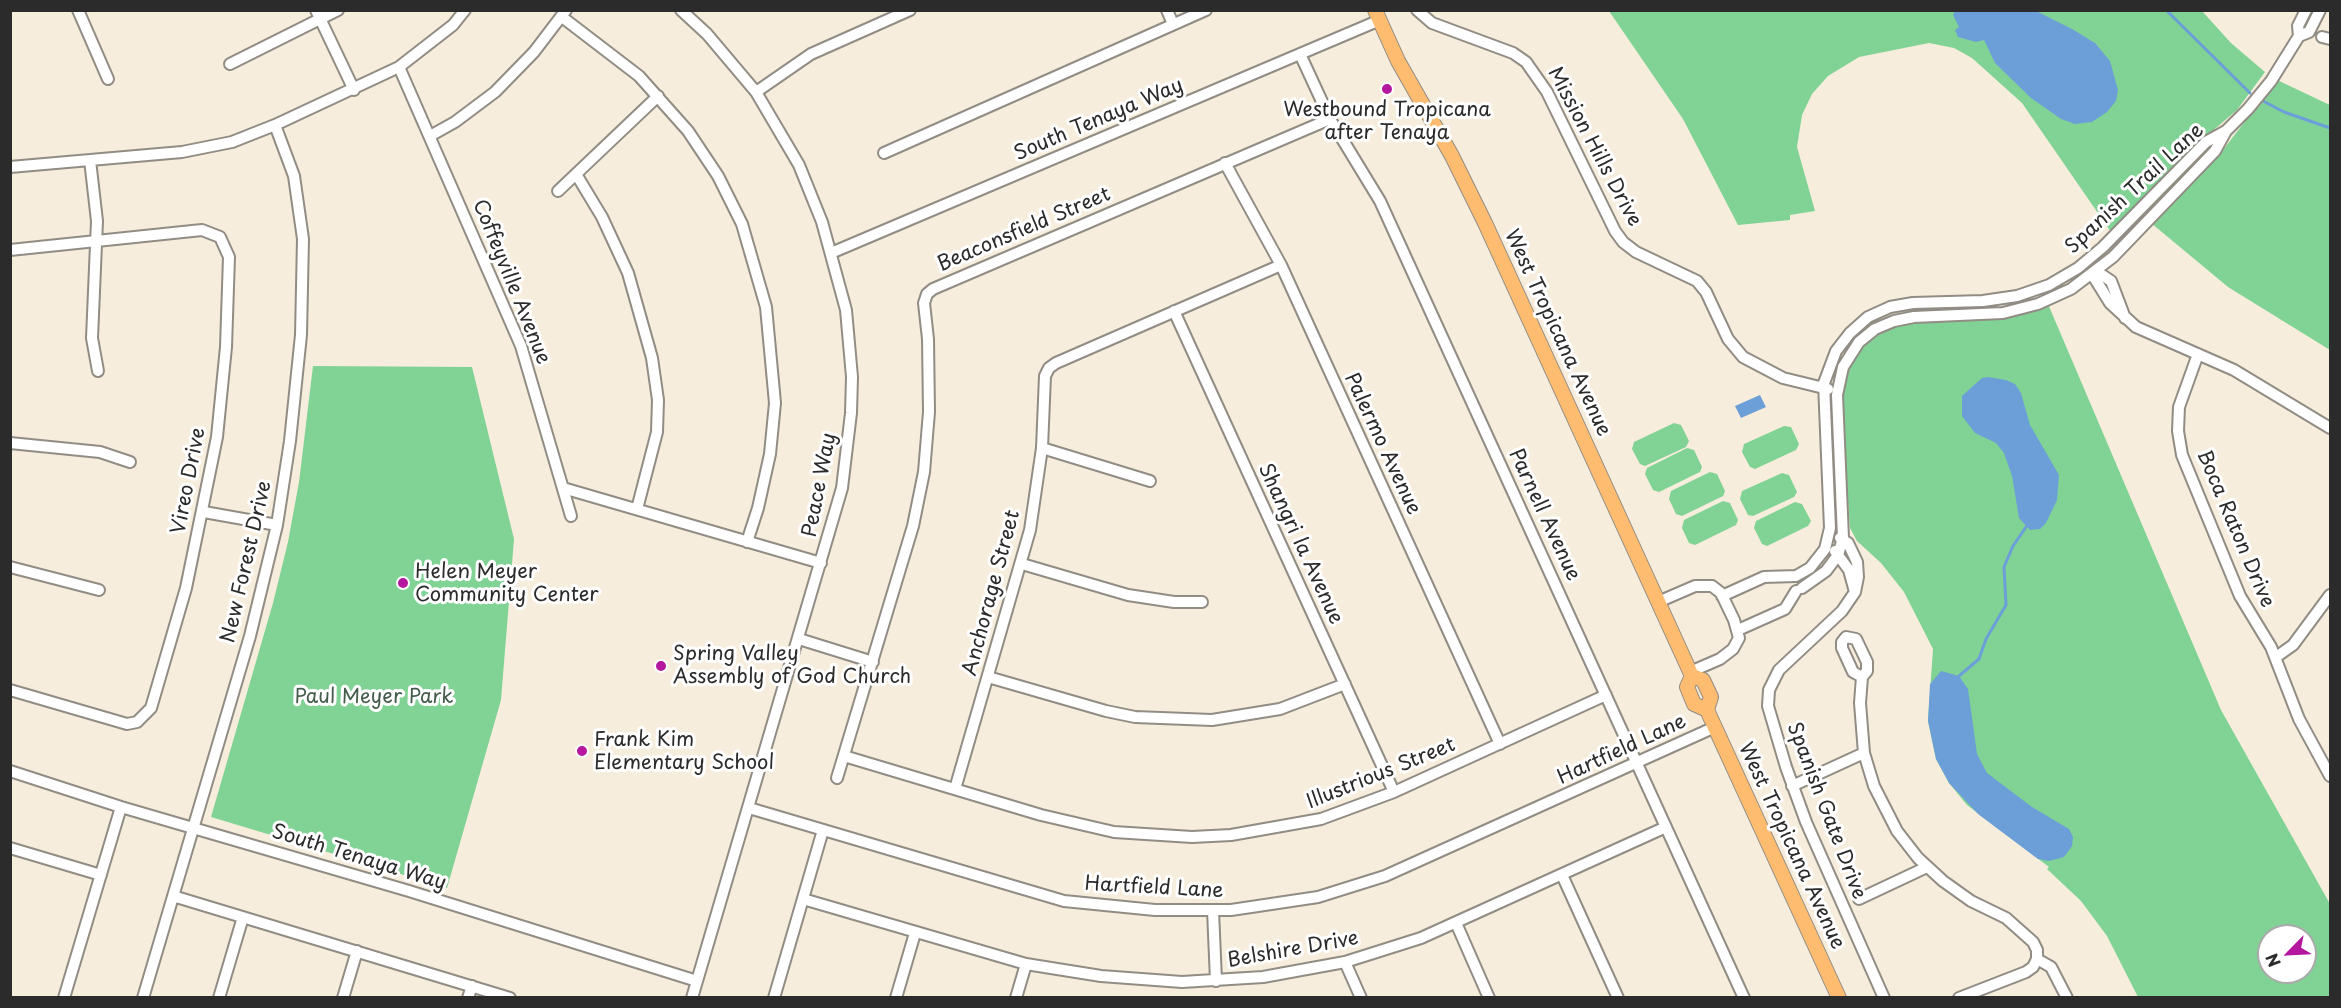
<!DOCTYPE html>
<style>
body{margin:0}
#map{position:relative;width:2341px;height:1008px;overflow:hidden;background:#f7eddc;font-family:"Playpen Sans",sans-serif}
canvas{display:block}
.frame{position:absolute;inset:0;border:12px solid #2b2b2b;pointer-events:none}
.north{position:absolute;left:2257px;top:924px;width:60px;height:60px;box-sizing:border-box;background:#fff;border:2px solid #aaa;border-radius:50%;rotate:246deg;font-size:16px;font-weight:700;line-height:24px;text-align:center;color:#2b2b2b}
.north::after{content:'';display:block;margin:auto;width:21px;height:27px;background:#b5179e;clip-path:polygon(50% 0,100% 100%,50% 72%,0 100%)}
</style>
<div id="map">
<canvas width="2341" height="1008"></canvas>
<div class="frame"></div>
<div class="north">N</div>
</div>
<script>
const context = document.querySelector('canvas').getContext('2d');
context.lineJoin = 'round';
function fill(path, color) {
  context.fillStyle = color;
  context.fill(path, 'evenodd');
}
function shape(rows) {
  const path = new Path2D();
  for (const r of rows) {
    path.moveTo(r[0], r[1]);
    for (let i = 2; i < r.length; i += 2) path.lineTo(r[i], r[i + 1]);
  }
  return path;
}
function stroke(path, color, width, dash) {
  context.strokeStyle = color;
  context.lineWidth = width;
  context.lineCap = dash ? 'butt' : 'round';
  context.setLineDash(dash || []);
  context.stroke(path);
}
function label(font, color, halo, rows, align = 'center') {
  context.font = font + ' "Playpen Sans",sans-serif';
  context.lineWidth = 6;
  context.setLineDash([]);
  context.textBaseline = 'middle';
  context.strokeStyle = halo;
  context.fillStyle = color;
  for (const [text, x, y, turn = 0] of rows) {
    context.save();
    context.translate(x, y);
    context.rotate((+turn || 0) * Math.PI / 180);
    context.textAlign = isNaN(turn) ? turn : align;
    if (halo) context.strokeText(text, 0, 0);
    context.fillText(text, 0, 0);
    context.restore();
  }
}
fill(shape([
 [1609,11,2202,11,2231,43,2265,72,2237,110,2203,139,2111,232,2022,103,1972,58,1954,48,1929,43,1859,57,1828,76,1812,94,1802,115,1797,147,1815,211,1790,215,1790,220,1738,225,1683,119],
 [2277,80,2330,105,2330,350,2228,287,2151,223,2219,155],
 [2048,304,2221,710,2330,904,2330,997,2138,997,2107,936,2081,901,2047,869,2049,867,1967,805,1949,783,1936,759,1928,721,1933,649,1904,592,1881,563,1857,541,1850,528,1842,424,1842,391,1847,369,1866,341,1896,326,1915,322,2003,318],
 [2269,936,2305,936,2305,972,2269,972],
 [313,366,472,367,514,539,501,700,447,888,211,817,273,603,288,542,299,482],
 [1674,423,1681,425,1689,441,1686,447,1645,466,1640,464,1632,449,1634,442],
 [1784,426,1791,427,1799,444,1796,450,1755,469,1750,467,1742,452,1744,444],
 [1687,448,1694,450,1702,467,1700,472,1659,492,1653,490,1645,474,1647,468],
 [1710,472,1717,474,1725,491,1723,496,1682,516,1676,514,1669,499,1671,491],
 [1782,473,1789,475,1797,492,1794,497,1753,516,1748,515,1740,499,1742,491],
 [1723,501,1730,503,1738,520,1736,525,1695,545,1689,543,1682,528,1684,520],
 [1795,502,1802,504,1811,521,1808,526,1767,546,1762,544,1754,528,1756,521]
]), '#80d395');
fill(shape([
 [1955,11,2036,11,2072,29,2095,43,2110,61,2118,90,2116,101,2107,112,2092,122,2075,124,2061,119,2031,98,1995,63,1984,40,1976,42,1958,37,1955,30,1959,27,1953,15],
 [1988,377,2006,380,2015,384,2021,393,2030,425,2059,475,2057,500,2046,523,2040,529,2030,530,2019,518,2012,476,2004,453,1996,443,1975,433,1962,416,1962,396,1982,378],
 [1760,395,1766,407,1741,418,1735,406],
 [1941,671,1959,676,1968,689,1977,754,1987,773,2032,807,2069,829,2073,837,2072,846,2064,857,2049,861,2038,859,1978,814,1949,783,1936,759,1928,721,1930,684]
]), '#6c9fd8');
stroke(shape([
 [2166,10,2250,93],
 [2263,101,2284,112,2330,128],
 [1959,676,1979,659,1986,639,2006,605,2004,567,2013,546,2026,527]
]), '#6c9fd8', 3);
const minor = shape([
 [78,10,108,79],
 [316,10,354,90],
 [681,10,707,34,756,92,799,165,822,222,846,310,852,377,851,413,842,488,692,998],
 [1167,10,1173,24],
 [1417,10,1432,23,1513,53,1526,62,1547,92,1615,231,1623,242,1636,252,1697,281,1706,292,1728,339,1743,357,1783,378,1828,389],
 [562,17,639,76,688,131,718,176,742,224,766,307,775,403,770,454,758,508,747,542],
 [2299,36,2298,26,2306,10],
 [2322,37,2330,39],
 [1300,54,1330,119,1380,201,1744,998],
 [230,64,338,10],
 [399,67,521,346,571,516],
 [756,92,811,54,910,10],
 [430,136,455,122,495,92,534,52,566,10],
 [884,153,1206,10],
 [90,160,97,221,92,338,98,371],
 [1225,163,1281,265,1500,744],
 [10,167,182,152,232,142,275,125,399,67,453,25,465,10],
 [576,174,602,217,628,273,652,358,658,400,657,432,637,509],
 [558,191,658,96],
 [10,250,202,230,220,237,229,257,226,347,217,437,186,588,151,708,137,722,127,724,10,690],
 [831,253,1380,20],
 [2092,274,2110,303,2136,327,2234,370,2330,428],
 [2092,274,2102,275,2111,281,2125,318],
 [1174,311,1394,792],
 [2198,354,2179,407,2178,431,2182,455,2240,596,2271,647,2299,719,2330,776],
 [10,443,100,452,130,462],
 [1042,448,1150,481],
 [563,488,821,563],
 [204,512,277,525],
 [1840,538,1848,543,1857,562,1858,577,1855,592,1842,611,1779,670,1769,690,1768,706,1786,767,1806,822,1884,998],
 [1835,551,1849,570,1855,592],
 [1022,564,1128,595,1174,602,1202,602],
 [10,567,99,590],
 [1802,588,1826,571,1838,555,1843,538,1837,395,1843,367,1859,342,1875,329,1894,321,1914,317,2003,313,2038,304,2071,289,2113,257,2215,151,2226,131],
 [1722,596,1764,577,1796,576,1810,568,1825,549,1830,528,1824,383,1836,351,1850,333,1868,317,1890,307,1913,303,1983,301,2017,296,2049,285,2078,268,2103,247,2206,142,2226,131,2248,109,2271,81,2299,36,2309,32,2320,10],
 [1658,602,1695,586,1712,586,1721,593,1734,620,1739,638,1733,649,1720,659,1690,672],
 [1738,630,1785,609,1796,591],
 [799,639,873,662],
 [2276,657,2293,645,2330,595],
 [988,677,1106,711,1135,717,1212,720,1280,709,1345,684],
 [1862,677,1853,672,1842,648,1842,642,1846,637,1856,639,1867,662,1867,671,1862,677,1860,703,1864,753,1874,786,1897,831,1918,858,1943,881,1971,901,2006,918,2033,942,2037,950,2037,959,2051,967,2067,998],
 [844,756,1041,815,1114,832,1192,837,1231,835,1321,819,1394,792,1606,695],
 [10,771,121,807,409,891,697,981],
 [837,778,913,526,924,472,929,412,928,339,924,303,927,294,933,289,1330,119],
 [1792,786,1864,753],
 [955,789,1030,530,1042,448,1045,376,1049,368,1056,363,1281,265],
 [749,808,1064,901,1155,910,1231,910,1318,897,1385,876,1715,727],
 [10,848,101,875],
 [1562,875,1618,998],
 [173,896,510,998],
 [803,899,1026,964,1101,976,1182,982,1263,977,1345,962,1421,938,1666,827],
 [1859,899,1927,867],
 [1213,910,1216,981],
 [1456,923,1489,998],
 [1345,962,1361,998],
 [64,998,121,807],
 [143,998,250,636,277,525,290,441,301,335,303,239,294,176,275,125],
 [219,998,243,917],
 [343,998,357,951],
 [468,998,472,986],
 [774,998,823,830],
 [896,998,915,933],
 [1016,998,1026,964],
 [1959,998,2026,972,2033,967,2037,959]
]);
const major = shape([
 [1375,10,1398,61,1452,156,1485,223,1692,676],
 [1692,676,1687,687,1694,704,1707,710,1839,998],
 [1692,676,1703,680,1711,697,1707,710]
]);
stroke(minor, '#918c84', 14);
stroke(major, '#918c84', 16);
stroke(minor, '#fff', 10);
stroke(major, '#febc70', 14);
for (const [x, y, r, color] of [
 [1387,89,6,"#b5179e"],
 [403,583,6,"#b5179e"],
 [661,666,6,"#b5179e"],
 [582,751,6,"#b5179e"]
]) {
  const dot = new Path2D();
  dot.arc(x, y, r, 0, 2 * Math.PI);
  context.fillStyle = color;
  context.fill(dot);
  stroke(dot, '#fff', 2);
}
label('20px', '#2b2b2b', '#fff', [
 ["Westbound Tropicana",1387,110,"center"],
 ["after Tenaya",1387,133,"center"],
 ["Helen Meyer",415,572],
 ["Community Center",415,595],
 ["Spring Valley",673,654],
 ["Assembly of God Church",673,677],
 ["Frank Kim",594,740],
 ["Elementary School",594,763]
], 'left');
label('20px', '#2b2b2b', '#fff', [
 ["South Tenaya Way",1099,120,-23],
 ["Mission Hills Drive",1594,147,62],
 ["Spanish Trail Lane",2135,189,-43],
 ["Beaconsfield Street",1024,230,-23],
 ["Coffeyville Avenue",511,282,68],
 ["West Tropicana Avenue",1557,333,65],
 ["Palermo Avenue",1382,444,65],
 ["Vireo Drive",189,481,-79],
 ["Peace Way",820,485,-79],
 ["Parnell Avenue",1544,515,65],
 ["Boca Raton Drive",2235,529,67],
 ["Shangri la Avenue",1300,544,65],
 ["New Forest Drive",247,562,-77],
 ["Anchorage Street",992,593,-75],
 ["Hartfield Lane",1622,750,-25],
 ["Illustrious Street",1381,774,-22],
 ["Spanish Gate Drive",1826,811,69],
 ["West Tropicana Avenue",1791,846,65],
 ["South Tenaya Way",359,858,17],
 ["Hartfield Lane",1154,888,3],
 ["Belshire Drive",1293,950,-10]
]);
label('20px', '#445d4b', '#fff', [
 ["Paul Meyer Park",374,697]
]);
</script>
